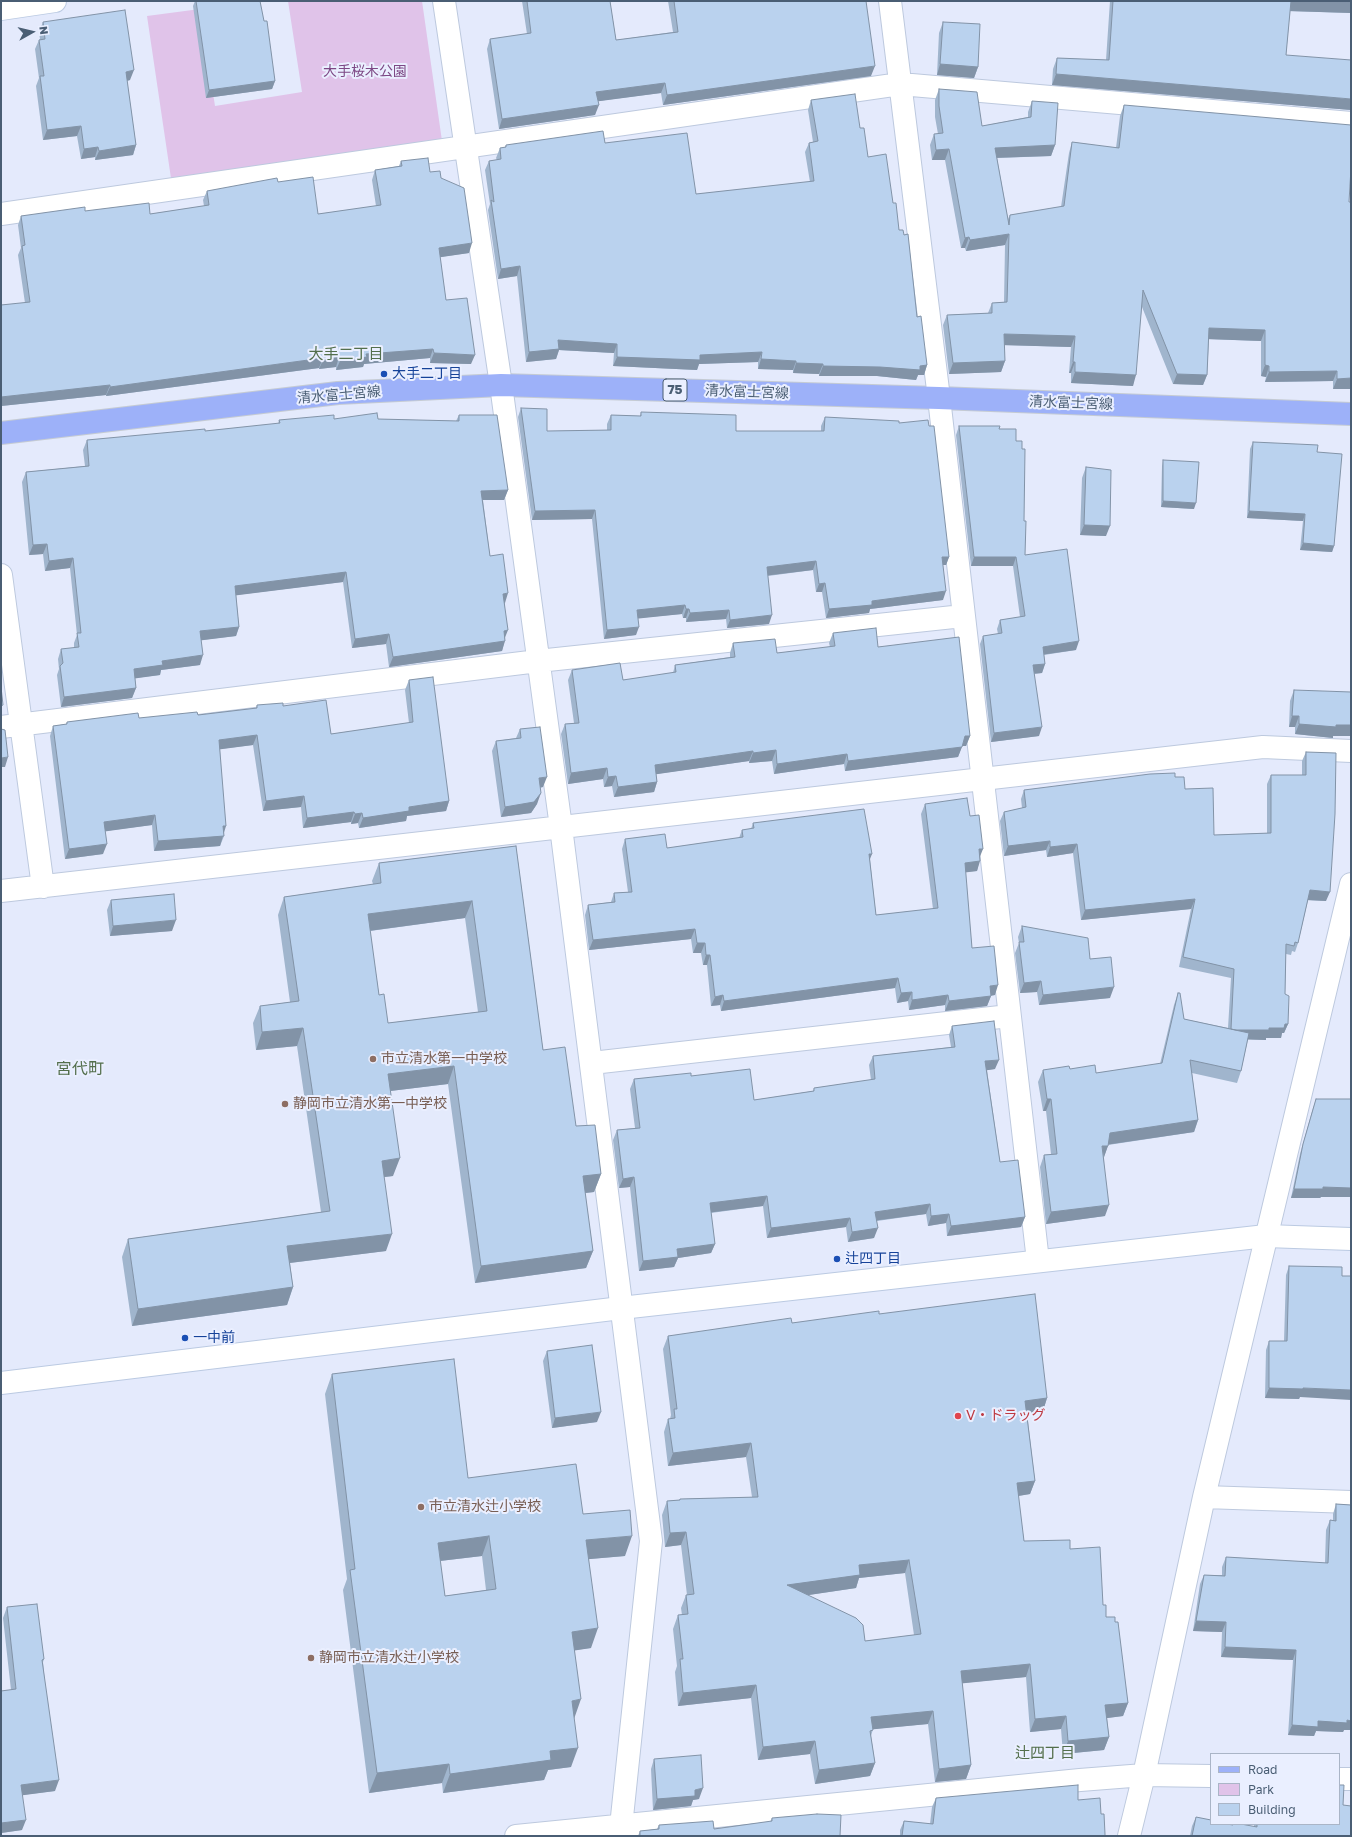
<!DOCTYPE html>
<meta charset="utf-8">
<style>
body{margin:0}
#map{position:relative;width:1352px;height:1837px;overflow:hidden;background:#e4eafc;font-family:"Golos Text",sans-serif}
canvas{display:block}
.frame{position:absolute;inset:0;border:2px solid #4a5e74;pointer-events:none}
.legend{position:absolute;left:1210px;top:1753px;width:130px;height:72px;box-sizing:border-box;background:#eaefff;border:1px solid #aab5c7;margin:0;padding:5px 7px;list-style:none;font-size:12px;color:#4a5e74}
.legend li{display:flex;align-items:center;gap:8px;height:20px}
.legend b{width:20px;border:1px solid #aab5c7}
.north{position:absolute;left:12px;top:12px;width:40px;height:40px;-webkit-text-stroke:3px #eaefff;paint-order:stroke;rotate:82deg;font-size:11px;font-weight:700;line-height:16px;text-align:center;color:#4a5e74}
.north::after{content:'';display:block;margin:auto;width:14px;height:18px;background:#4a5e74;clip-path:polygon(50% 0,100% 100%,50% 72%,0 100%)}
</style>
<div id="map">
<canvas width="1352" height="1837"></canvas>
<div class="frame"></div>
<ul class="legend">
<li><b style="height:5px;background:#9db1f9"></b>Road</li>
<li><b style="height:11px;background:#e0c3e9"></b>Park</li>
<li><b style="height:11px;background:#bad2ee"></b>Building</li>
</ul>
<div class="north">N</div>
</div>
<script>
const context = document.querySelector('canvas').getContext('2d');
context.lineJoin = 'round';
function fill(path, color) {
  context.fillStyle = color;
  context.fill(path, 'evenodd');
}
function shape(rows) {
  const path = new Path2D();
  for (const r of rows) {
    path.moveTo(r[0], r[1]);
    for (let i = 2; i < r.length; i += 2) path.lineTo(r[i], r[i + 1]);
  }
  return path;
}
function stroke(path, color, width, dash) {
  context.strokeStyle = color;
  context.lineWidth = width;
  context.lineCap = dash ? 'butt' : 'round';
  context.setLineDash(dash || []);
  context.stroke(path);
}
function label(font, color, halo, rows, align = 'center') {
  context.font = font + ' "Golos Text","Noto Sans JP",sans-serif';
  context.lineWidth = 4;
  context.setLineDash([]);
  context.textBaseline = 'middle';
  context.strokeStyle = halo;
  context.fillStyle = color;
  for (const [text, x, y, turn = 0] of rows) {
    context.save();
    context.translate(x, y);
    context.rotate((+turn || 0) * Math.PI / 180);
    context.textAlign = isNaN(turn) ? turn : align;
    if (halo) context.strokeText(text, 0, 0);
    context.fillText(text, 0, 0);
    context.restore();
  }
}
fill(shape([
 [288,1,422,1,442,141,172,185,147,16,200,9,215,106,302,92]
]), '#e0c3e9');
const street = shape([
 [444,1,501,385,561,827,651,1541,620,1836],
 [890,1,939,398,1038,1261],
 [1,214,900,84,1351,123],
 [1,575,43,887],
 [1,727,538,661,963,616],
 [1,891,1263,747,1351,751],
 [592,1063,1009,1016],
 [1204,1497,1351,1502],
 [1339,1779,1351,1779],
 [516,1836,1080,1780,1144,1775,1211,1776],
 [1129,1836,1144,1775,1204,1497,1351,884]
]);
const secondary = shape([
 [1,9,55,1],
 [1,1383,621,1308,1266,1236,1351,1239]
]);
const primary = shape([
 [1,433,338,393,501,385,939,398,1351,414]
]);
stroke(street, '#bdc9de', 24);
stroke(secondary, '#bbcae2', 24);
stroke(primary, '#c5cbd3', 24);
stroke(street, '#fff', 22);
stroke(secondary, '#fff', 22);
stroke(primary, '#9db1f9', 22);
fill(shape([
 [195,1,260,1,275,81,272,89,206,98,193,6],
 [522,1,610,1,616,40,673,32,668,1,866,1,871,76,663,105,661,93,598,101,595,115,499,129,487,49,490,39,527,34],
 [1110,1,1351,1,1351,13,1290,11,1286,55,1351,110,1052,85,1053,69,1057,58,1106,60],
 [43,22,130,80,127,81,136,145,133,155,95,160,95,157,81,159,77,136,43,140,36,86,39,78,35,49,39,40,40,39,39,32],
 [943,22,978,67,974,78,937,75,939,33],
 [939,89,982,126,1028,117,1028,112,1032,101,1055,145,1051,156,997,158,1008,219,1010,215,1061,207,1069,153,1072,142,1116,148,1120,116,1124,105,1349,202,1351,202,1351,389,1333,389,1333,381,1265,382,1266,377,1261,376,1261,341,1209,339,1207,375,1203,385,1173,384,1142,307,1133,386,1071,383,1071,373,1069,373,1071,347,1004,345,1005,361,1001,372,949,374,943,325,947,315,988,313,992,303,1004,302,1005,245,966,251,965,248,961,248,945,160,932,160,930,145,934,134,938,134,935,117,935,100],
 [811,100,860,128,868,157,893,203,899,230,904,235,917,317,927,365,924,375,918,375,916,380,877,376,819,376,819,374,793,373,793,370,758,369,758,362,699,364,697,370,613,366,614,353,559,350,556,359,526,362,517,276,498,279,488,210,490,204,485,170,489,161,497,160,496,158,500,148,505,147,506,145,605,143,696,194,810,182,805,152,809,143,813,142,808,110],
 [401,161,430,172,441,178,469,253,440,257,446,300,471,364,430,363,430,358,364,364,363,367,336,370,336,367,319,369,319,368,106,396,106,395,1,406,1,305,25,303,18,255,21,248,18,225,21,216,85,211,150,214,204,206,203,200,207,191,278,182,318,214,376,206,372,180,375,170,399,166],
 [521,408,547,431,607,430,607,424,611,415,640,416,641,412,736,431,821,431,821,426,825,417,899,423,949,557,946,565,943,565,943,600,870,609,869,613,826,618,822,592,816,592,813,570,768,576,769,624,727,628,726,619,686,622,686,618,683,618,682,614,638,618,636,635,604,639,592,519,532,520,518,417],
 [459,415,508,490,504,500,483,500,490,556,505,603,505,639,502,651,389,667,386,644,352,648,343,582,236,595,239,627,236,636,201,640,200,665,161,670,160,675,135,678,136,688,132,698,61,707,57,675,59,669,58,659,61,649,74,648,74,643,77,635,70,568,45,571,43,554,29,555,22,482,26,472,85,466,83,450,87,440,205,431,278,424,279,420,334,419,378,419,456,421],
 [959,426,999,429,1016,441,1024,521,1025,555,1076,650,1044,655,1045,664,1042,673,1034,674,1039,736,991,742,980,644,983,636,998,634,997,629,1000,620,1020,617,1013,566,971,566,956,435],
 [1253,442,1317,452,1334,546,1332,552,1300,550,1303,521,1247,518,1250,449],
 [1163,460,1194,509,1161,507,1162,466],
 [1086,467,1106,536,1080,535,1082,478],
 [833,633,878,647,970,736,966,746,962,746,958,757,845,771,844,764,774,774,772,761,749,763,749,761,656,774,657,782,654,792,614,797,612,786,604,787,603,779,568,784,561,734,565,724,574,723,568,680,572,670,623,680,673,673,675,665,730,657,730,653,733,643,777,653,830,647,829,643],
 [409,680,449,801,446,811,407,816,406,821,359,828,358,823,351,824,351,822,303,828,301,807,263,811,253,745,220,749,224,836,220,846,154,851,152,825,105,831,103,854,65,859,50,736,53,726,66,724,67,722,198,715,256,708,257,705,283,706,331,734,409,723,405,690],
 [1294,690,1333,736,1333,738,1295,734,1295,727,1289,727,1290,701],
 [520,729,543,787,540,788,537,804,531,813,501,817,492,751,496,741,516,738],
 [1306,752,1326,901,1308,900,1298,943,1295,952,1292,951,1291,955,1286,954,1285,994,1288,1024,1284,1033,1282,1033,1281,1038,1266,1038,1266,1040,1248,1039,1241,1071,1237,1083,1192,1073,1198,1120,1194,1132,1108,1145,1104,1157,1105,1216,1046,1224,1040,1167,1044,1155,1051,1154,1046,1111,1043,1111,1038,1082,1043,1070,1070,1069,1096,1073,1160,1064,1174,1005,1178,993,1184,1019,1228,1028,1231,978,1179,967,1191,909,1081,920,1073,853,1047,857,1046,850,1004,856,1000,821,1004,812,1022,808,1021,799,1024,790,1175,777,1185,789,1214,835,1267,833,1267,784,1271,775,1302,775,1302,761],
 [925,804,970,816,980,857,977,871,965,872,972,948,995,995,991,996,987,1006,945,1011,945,1005,909,1010,908,1001,897,1003,895,988,721,1011,720,1005,711,1006,707,965,703,965,701,953,693,953,691,939,589,950,585,915,588,905,611,902,614,893,628,892,622,849,625,839,667,848,739,838,742,830,751,829,753,823,870,860,876,915,933,909,921,814],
 [516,846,543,1050,576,1126,601,1174,594,1192,585,1193,593,1251,586,1268,475,1283,448,1084,390,1091,393,1176,384,1177,386,1251,290,1263,293,1287,287,1305,132,1326,122,1257,128,1239,321,1212,297,1046,256,1050,253,1023,260,1006,290,1002,278,915,284,897,373,884,372,881,379,863],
 [465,918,478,1012,388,1023,379,995,370,931],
 [111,900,172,931,110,936,107,910],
 [1022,926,1090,959,1110,998,1039,1005,1037,992,1020,993,1015,953,1019,943,1018,937],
 [952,1026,995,1069,987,1070,1000,1162,1025,1217,1021,1227,947,1236,946,1223,928,1226,926,1214,877,1221,874,1238,848,1242,846,1227,767,1238,763,1206,711,1213,715,1244,711,1253,678,1258,674,1267,639,1271,630,1187,619,1188,613,1140,617,1130,635,1128,630,1089,634,1079,691,1076,754,1100,813,1091,814,1088,871,1080,869,1065,873,1056,951,1047,949,1035],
 [1316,1099,1351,1099,1351,1197,1321,1197,1320,1198,1291,1198,1300,1154,1313,1108],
 [1289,1266,1342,1276,1299,1399,1265,1398,1266,1350,1269,1341,1284,1341,1286,1275],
 [879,1314,1047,1398,1043,1411,1027,1413,1035,1481,1030,1494,1018,1496,1024,1541,1070,1549,1103,1605,1106,1617,1115,1622,1128,1703,1123,1716,1107,1718,1109,1737,1104,1750,1063,1754,1061,1729,1030,1732,1026,1677,962,1683,971,1765,966,1779,935,1782,928,1724,873,1729,871,1736,875,1763,870,1776,815,1784,810,1754,758,1760,751,1698,678,1706,675,1672,677,1666,673,1629,678,1615,682,1615,681,1608,686,1595,687,1595,681,1545,665,1547,662,1515,667,1501,679,1500,680,1499,752,1497,746,1457,668,1466,664,1432,668,1419,670,1419,671,1415,663,1349,668,1336],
 [905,1573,914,1635,865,1641,808,1595,856,1588,859,1578],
 [547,1351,597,1422,552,1428,543,1361],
 [332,1374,468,1478,583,1514,625,1556,589,1559,591,1648,575,1650,574,1719,571,1767,548,1770,544,1780,443,1793,442,1783,369,1793,343,1590,347,1579,325,1394],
 [482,1556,486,1590,445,1596,440,1561],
 [1336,1504,1351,1505,1351,1730,1344,1730,1343,1732,1316,1731,1314,1736,1288,1735,1293,1660,1221,1657,1222,1632,1193,1631,1200,1584,1204,1575,1222,1575,1222,1567,1226,1557,1325,1563,1326,1530,1330,1520,1333,1520,1333,1514],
 [7,1607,44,1659,43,1662,55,1791,22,1795,22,1830,1,1833,1,1691,11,1690,3,1618],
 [654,1759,699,1799,693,1800,691,1806,653,1810,651,1769],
 [936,1798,1078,1800,1101,1814,1105,1836,900,1836,900,1830,904,1821,930,1824,932,1807],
 [1343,1805,1351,1836,1190,1836,1192,1826,1196,1817,1232,1825,1233,1824,1241,1824,1254,1827,1254,1824,1339,1824],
 [772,1818,840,1836,638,1836,640,1831,657,1829,659,1825,714,1829,770,1822]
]), '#a0b5cd');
fill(shape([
 [1291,1,1322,1,1351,2,1351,13,1287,11],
 [940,64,978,67,974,78,937,75],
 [875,66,871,76,663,105,667,95],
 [134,70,130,80,122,82,126,72],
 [1056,74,1351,99,1351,110,1052,85],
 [275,81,272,89,206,98,209,90],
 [665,83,661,93,593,102,596,92],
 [599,105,595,115,499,129,502,119],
 [81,126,77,136,43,140,47,130],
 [136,145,133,155,95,160,99,151],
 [1055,145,1051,156,991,158,995,148],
 [98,147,95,157,81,159,84,149],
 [949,149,945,160,932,160,936,150],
 [1009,234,1005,245,966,251,970,240],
 [969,237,965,248,961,248,965,238],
 [472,243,469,253,435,258,439,248],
 [520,266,517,276,498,279,501,269],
 [1209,328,1265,330,1261,341,1205,339],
 [1004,334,1075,336,1071,347,1000,345],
 [558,340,617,344,614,353,559,350,556,359,526,362,529,352],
 [433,349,430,358,364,364,363,367,336,370,340,361,366,354],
 [762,352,758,362,699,364,697,370,613,366,617,357,700,355],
 [434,353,475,355,471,364,430,363],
 [339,357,336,367,319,369,323,360],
 [323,358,319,368,106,396,110,387],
 [761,359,796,361,793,370,758,369],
 [1005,361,1001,372,949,374,953,363],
 [1073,362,1075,362,1071,373,1069,373],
 [796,363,823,364,819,374,793,373],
 [927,365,924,375,918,375,916,380,877,376,819,376,823,366],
 [1265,365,1269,366,1266,377,1261,376],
 [1337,371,1333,381,1265,382,1269,372],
 [1075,372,1136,375,1133,386,1071,383],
 [1177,374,1207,375,1203,385,1173,384],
 [1351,378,1351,389,1333,389,1337,379],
 [110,385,106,395,1,406,1,397],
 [508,490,504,500,478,500,481,491],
 [1163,501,1196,503,1194,509,1161,507],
 [595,510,592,519,532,520,535,511],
 [1249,511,1305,514,1303,521,1247,518],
 [1084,525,1110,526,1106,536,1080,535],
 [1303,543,1334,546,1332,552,1300,550],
 [47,544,43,554,29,555,33,545],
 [942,557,949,557,946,565,939,565],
 [974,557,1016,557,1013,566,971,566],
 [73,558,70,568,45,571,49,561],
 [816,561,813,570,763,576,767,567],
 [346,572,343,582,231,596,235,586],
 [825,583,822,592,816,592,819,584],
 [946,591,943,600,870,609,869,613,826,618,829,609,872,601],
 [508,593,505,603,499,604,503,594],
 [685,605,682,614,634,619,637,610],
 [686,609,689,609,686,618,683,618],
 [729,610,726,619,686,622,690,613],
 [772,615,769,624,727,628,730,620],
 [239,627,236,636,196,641,200,631],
 [639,627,636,635,604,639,607,630],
 [508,630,504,640,504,631],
 [389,634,386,644,352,648,355,639],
 [505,641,502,651,389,667,393,657],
 [1079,641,1076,650,1040,655,1043,647],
 [203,655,200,665,161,670,160,675,131,679,134,669,162,661],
 [1045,664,1042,673,1030,674,1033,665],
 [136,688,132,698,61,707,64,697],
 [1292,716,1299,716,1295,727,1289,727],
 [1299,724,1351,725,1351,736,1333,736,1333,738,1295,734],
 [1042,727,1039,736,991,742,994,733],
 [257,735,253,745,215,750,219,740],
 [965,736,970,736,966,746,962,746],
 [962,747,958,757,845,771,848,761],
 [776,750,772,761,749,763,753,753],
 [753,751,749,761,651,775,655,765],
 [847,754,844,764,774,774,777,764],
 [8,757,5,767,1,767,1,758],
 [607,768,603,779,568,784,571,773],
 [616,776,612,786,604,787,608,777],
 [547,777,543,787,535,788,539,778],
 [657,782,654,792,614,797,618,787],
 [541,793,537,804,531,813,501,817,505,807],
 [304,796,301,807,263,811,266,801],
 [449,801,446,811,407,816,406,821,359,828,363,818,409,807],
 [354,812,351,822,303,828,307,818],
 [362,813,358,823,351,824,355,814],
 [155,815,152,825,101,832,104,822],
 [223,826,226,826,220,846,154,851,158,841],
 [1050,841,1046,850,1004,856,1008,846],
 [107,844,103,854,65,859,69,849],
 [1077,844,1073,853,1047,857,1050,847],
 [979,849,983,849,979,859],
 [869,854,872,854,868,864],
 [980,861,977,871,961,873,965,863],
 [1310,890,1330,892,1326,901,1306,900],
 [1195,899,1191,909,1081,920,1085,910],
 [472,901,465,918,361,932,368,914],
 [176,920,172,931,110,936,113,926],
 [695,929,691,939,589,950,593,940],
 [697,943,705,943,701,953,693,953],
 [706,955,710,955,707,965,703,965],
 [898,978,895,988,721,1011,724,1001],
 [1041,981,1037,992,1020,993,1024,983],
 [998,985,995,995,986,996,990,986],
 [1114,987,1110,998,1039,1005,1043,995],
 [912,992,908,1001,897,1003,901,993],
 [723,995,720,1005,711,1006,715,997],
 [948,995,945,1005,909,1010,912,1000],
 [991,996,987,1006,945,1011,949,1001],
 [1285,1024,1288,1024,1284,1033,1282,1033,1281,1038,1266,1038,1266,1040,1227,1039,1231,1030,1269,1028],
 [303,1028,297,1046,256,1050,262,1032],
 [999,1060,995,1069,982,1071,985,1061],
 [454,1066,448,1084,382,1092,388,1074],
 [1047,1099,1051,1099,1046,1111,1043,1111],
 [1198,1120,1194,1132,1105,1145,1110,1133],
 [1102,1146,1108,1146,1104,1157],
 [400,1158,393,1176,376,1178,382,1161],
 [601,1174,594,1192,576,1194,583,1176],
 [634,1177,630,1187,619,1188,623,1179],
 [1323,1187,1351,1188,1351,1197,1321,1197,1320,1198,1291,1198,1294,1189],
 [767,1196,763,1206,706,1213,710,1203],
 [930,1204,926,1214,872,1221,875,1212],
 [1109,1205,1105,1216,1046,1224,1051,1212],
 [949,1214,946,1223,928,1226,931,1216],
 [1025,1217,1021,1227,947,1236,951,1226],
 [850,1218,846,1227,767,1238,771,1228],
 [878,1228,874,1238,848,1242,852,1232],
 [392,1234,386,1251,281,1264,287,1246],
 [715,1244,711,1253,678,1258,674,1267,639,1271,643,1261,677,1249],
 [593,1251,586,1268,475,1283,481,1266],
 [293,1287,287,1305,132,1326,138,1309],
 [1269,1388,1303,1388,1351,1390,1351,1400,1300,1397,1299,1399,1265,1398],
 [1047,1398,1043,1411,1020,1414,1025,1401],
 [601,1412,597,1422,552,1428,555,1418],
 [751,1443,746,1457,668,1466,673,1453],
 [1035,1481,1030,1494,1012,1497,1017,1483],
 [686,1532,681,1545,665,1547,670,1533],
 [489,1536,482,1556,431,1562,438,1543],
 [632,1536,625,1556,579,1560,586,1540],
 [909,1560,905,1573,859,1578,856,1588,782,1599,787,1585,859,1565],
 [1196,1621,1226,1622,1222,1632,1193,1631],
 [598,1628,591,1648,565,1652,572,1632],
 [1225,1647,1296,1650,1293,1660,1221,1657],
 [1030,1664,1026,1677,956,1684,961,1671],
 [756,1685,751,1698,678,1706,683,1693],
 [581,1699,574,1719,572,1701],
 [1128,1703,1123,1716,1100,1719,1105,1705],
 [933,1711,928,1724,866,1730,871,1717],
 [1066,1716,1061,1729,1030,1732,1035,1719],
 [1318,1721,1351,1721,1351,1730,1344,1730,1343,1732,1316,1731,1314,1736,1288,1735,1292,1725],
 [1109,1737,1104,1750,1063,1754,1068,1741],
 [815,1741,810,1754,758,1760,763,1747],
 [578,1748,571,1767,548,1770,544,1780,443,1793,450,1774,550,1751],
 [875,1763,870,1776,815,1784,819,1770],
 [449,1764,442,1783,369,1793,377,1773],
 [971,1765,966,1779,935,1782,939,1769],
 [59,1780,55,1791,17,1796,21,1785],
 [703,1788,699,1799,693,1800,691,1806,653,1810,657,1799,695,1790],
 [26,1820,22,1830,1,1833,1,1823]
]), '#8293a7');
const building = shape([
 [196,1,260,1,264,21,267,21,275,81,209,90,196,1],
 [527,1,610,1,616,40,678,32,674,1,866,1,875,66,667,95,665,83,596,92,599,105,502,119,490,39,531,33,527,1],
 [1113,1,1291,1,1286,55,1351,60,1351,99,1056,74,1057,58,1109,60,1113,1],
 [1322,1,1351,1,1351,2,1322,1],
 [125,10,134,70,126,72,136,145,99,151,98,147,84,149,81,126,47,130,40,76,44,76,39,40,45,39,43,22,125,10],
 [943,22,980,24,978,67,940,64,943,22],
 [939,89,977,92,982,126,1031,117,1032,101,1058,103,1055,145,995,148,1009,225,1010,215,1064,206,1072,142,1119,148,1124,105,1351,125,1351,168,1349,202,1351,202,1351,378,1337,379,1337,371,1269,372,1269,366,1265,365,1265,330,1209,328,1207,375,1177,374,1143,290,1136,375,1075,372,1075,362,1073,362,1075,336,1004,334,1005,361,953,363,947,315,992,313,992,303,1007,302,1009,234,970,240,969,237,965,238,949,149,936,150,934,134,943,133,939,106,939,89],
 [855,94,860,128,864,128,868,157,886,154,893,203,896,203,899,230,903,230,904,235,908,234,917,317,921,316,927,365,920,366,920,370,880,367,823,366,823,364,796,363,796,361,761,359,762,352,700,355,700,360,617,357,617,344,558,340,559,349,529,352,520,266,501,269,491,200,494,202,489,161,501,159,500,148,506,147,506,145,603,131,605,143,687,133,696,194,814,181,809,143,818,141,811,100,855,94],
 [428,158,430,172,440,171,441,178,464,188,472,243,439,248,446,300,467,298,475,355,434,353,433,349,366,354,367,357,340,361,339,357,323,360,323,358,110,387,110,385,1,397,1,305,30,302,22,246,25,245,21,216,85,207,85,211,149,203,150,214,209,205,207,191,277,178,278,182,313,177,318,214,381,205,375,170,402,166,401,161,428,158],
 [521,408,547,409,547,431,611,430,611,415,641,416,641,412,736,415,736,431,824,431,825,417,899,421,899,423,928,420,929,426,934,426,949,557,942,557,946,591,872,601,872,605,829,609,825,583,819,584,816,561,767,567,772,615,730,620,729,610,690,613,689,609,686,609,685,605,637,610,639,627,607,630,595,510,535,511,521,408],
 [377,413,378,419,459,421,459,415,497,415,508,490,481,491,490,556,503,554,508,593,503,594,508,630,504,631,505,641,393,657,389,634,355,639,346,572,235,586,239,627,200,631,203,655,162,661,163,665,134,669,136,688,64,697,60,666,63,663,61,649,79,647,77,633,81,633,73,558,49,561,47,544,33,545,26,472,89,466,87,440,205,429,205,431,280,423,279,420,334,415,334,419,377,413],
 [959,426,1000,426,999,429,1016,429,1016,441,1022,441,1022,449,1025,449,1024,521,1026,521,1025,555,1067,549,1079,641,1043,647,1045,664,1033,665,1042,727,994,733,983,636,1002,633,1000,620,1025,616,1016,557,974,557,959,426],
 [1253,442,1318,445,1317,452,1342,454,1334,546,1303,543,1305,514,1249,511,1253,442],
 [1163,460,1199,462,1196,503,1163,501,1163,460],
 [1086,467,1111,470,1110,526,1084,525,1086,467],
 [876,628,878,647,959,637,970,736,965,736,962,747,848,761,847,754,777,764,776,750,753,753,753,751,655,765,657,782,618,787,616,776,608,777,607,768,571,773,565,724,579,723,572,670,620,663,623,680,676,672,675,665,735,657,733,643,775,639,777,653,835,646,833,633,876,628],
 [433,677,449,801,409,807,409,811,363,818,362,813,355,814,354,812,307,818,304,796,266,801,257,735,219,740,226,826,223,826,224,836,158,841,155,815,104,822,107,844,69,849,53,726,67,724,67,722,138,713,139,718,197,712,198,715,257,708,257,705,283,703,283,706,326,700,331,734,413,722,409,680,433,677],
 [1,687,3,705,1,706,1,687],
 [1294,690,1351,692,1351,725,1336,725,1336,727,1299,724,1299,716,1292,716,1294,690],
 [540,727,547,777,539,778,541,793,534,802,505,807,496,741,521,738,520,729,540,727],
 [1,729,5,730,8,757,1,758,1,729],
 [1306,752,1336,753,1335,814,1330,892,1310,890,1298,943,1295,942,1294,946,1286,944,1285,994,1289,996,1288,1024,1285,1024,1284,1028,1269,1028,1269,1030,1236,1030,1231,1029,1234,969,1183,957,1195,899,1085,910,1077,844,1050,847,1050,841,1008,846,1004,812,1026,807,1024,790,1150,774,1175,773,1175,777,1184,777,1185,789,1213,788,1214,835,1271,833,1271,775,1306,775,1306,752],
 [967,798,970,816,979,815,983,849,979,849,980,861,965,863,972,948,994,946,998,985,990,986,991,996,949,1001,948,995,912,1000,912,992,901,993,898,978,724,1001,723,995,715,997,710,955,706,955,705,943,697,943,695,929,593,940,588,905,615,902,614,893,632,892,625,839,665,834,667,848,743,837,742,830,754,828,753,823,864,809,872,854,869,854,876,915,938,908,925,804,967,798],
 [516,846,543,1050,565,1047,576,1126,595,1125,601,1174,583,1176,593,1251,481,1266,454,1066,388,1074,400,1158,382,1161,392,1234,287,1246,293,1287,138,1309,128,1239,330,1211,303,1028,262,1032,260,1006,299,1001,284,897,381,883,379,863,516,846],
 [472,901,487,1011,388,1023,384,994,379,995,368,914,472,901],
 [174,894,176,920,113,926,111,900,174,894],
 [1022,926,1088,938,1090,959,1111,957,1114,987,1043,995,1041,981,1024,983,1019,942,1024,942,1022,926],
 [1178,993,1180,993,1184,1019,1249,1033,1241,1071,1190,1060,1198,1120,1110,1133,1108,1146,1102,1146,1109,1205,1051,1212,1044,1155,1057,1154,1051,1099,1047,1099,1043,1070,1069,1066,1070,1069,1095,1065,1096,1073,1162,1063,1178,993],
 [994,1021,999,1060,985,1061,1000,1162,1018,1160,1025,1217,951,1226,949,1214,931,1216,930,1204,875,1212,878,1228,852,1232,850,1218,771,1228,767,1196,710,1203,715,1244,677,1249,678,1257,643,1261,634,1177,623,1179,617,1130,640,1128,634,1079,691,1073,691,1076,750,1069,754,1100,814,1091,814,1088,875,1079,873,1056,955,1047,952,1026,994,1021],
 [1316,1099,1351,1099,1351,1188,1323,1187,1323,1189,1294,1189,1303,1144,1316,1099],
 [1289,1266,1342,1267,1342,1276,1351,1276,1351,1390,1303,1388,1303,1389,1269,1388,1269,1341,1287,1341,1289,1266],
 [1035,1294,1047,1398,1025,1401,1035,1481,1017,1483,1024,1541,1070,1540,1070,1549,1100,1547,1103,1605,1106,1605,1106,1617,1115,1617,1115,1622,1118,1622,1128,1703,1105,1705,1109,1737,1068,1741,1066,1716,1035,1719,1030,1664,961,1671,971,1765,939,1769,933,1711,871,1717,873,1730,870,1731,875,1763,819,1770,815,1741,763,1747,756,1685,683,1693,680,1659,683,1659,678,1615,688,1614,686,1595,694,1594,686,1532,670,1533,667,1501,680,1500,680,1499,758,1497,751,1443,673,1453,668,1419,675,1418,674,1409,677,1409,668,1336,791,1318,792,1323,879,1311,879,1314,1035,1294],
 [909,1560,921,1634,865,1641,863,1625,856,1618,787,1585,860,1575,859,1565,909,1560],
 [592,1345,601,1412,555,1418,547,1351,592,1345],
 [454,1359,468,1478,576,1464,583,1514,630,1510,632,1536,586,1540,598,1628,572,1632,581,1699,572,1701,578,1748,550,1751,551,1760,450,1774,449,1764,377,1773,350,1570,355,1569,332,1374,454,1359],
 [489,1536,496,1589,445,1596,438,1543,489,1536],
 [1336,1504,1351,1505,1351,1721,1347,1720,1347,1723,1318,1721,1318,1727,1292,1725,1296,1650,1225,1647,1226,1622,1196,1621,1204,1575,1225,1576,1226,1557,1328,1563,1330,1520,1336,1521,1336,1504],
 [37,1604,44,1659,42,1660,59,1780,21,1785,26,1820,1,1823,1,1691,16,1689,7,1607,37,1604],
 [701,1755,703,1788,695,1790,695,1796,657,1799,654,1759,701,1755],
 [1078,1785,1078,1800,1100,1798,1101,1814,1104,1814,1105,1834,1105,1836,902,1836,904,1821,933,1824,936,1798,1078,1785],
 [1339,1785,1344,1785,1343,1805,1351,1806,1351,1836,1192,1836,1196,1817,1211,1820,1211,1824,1227,1824,1233,1825,1233,1824,1241,1824,1257,1827,1257,1824,1339,1824,1339,1785],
 [817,1814,841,1815,840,1836,640,1836,640,1831,659,1829,659,1825,713,1821,714,1829,772,1821,772,1818,817,1814]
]);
fill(building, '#bad2ee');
stroke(building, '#8293a7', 1);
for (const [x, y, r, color] of [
 [384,374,4,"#1a4fb4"],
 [373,1059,4,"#8d6e63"],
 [285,1104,4,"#8d6e63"],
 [837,1259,4,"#1a4fb4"],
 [185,1338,4,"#1a4fb4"],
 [958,1416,4,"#e0444e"],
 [421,1507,4,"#8d6e63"],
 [311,1658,4,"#8d6e63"]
]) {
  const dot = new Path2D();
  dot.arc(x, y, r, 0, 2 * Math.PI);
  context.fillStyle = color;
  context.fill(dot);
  stroke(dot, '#eaefff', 1.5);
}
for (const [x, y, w] of [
 [675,390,24]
]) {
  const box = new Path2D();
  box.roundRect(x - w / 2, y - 11, w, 22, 3);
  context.fillStyle = '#eaefff';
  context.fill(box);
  stroke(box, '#4a5e74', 1);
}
label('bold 13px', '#4a5e74', null, [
 ["75",675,390]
]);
label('14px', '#7d4885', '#eaefff', [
 ["大手桜木公園",365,72]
]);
label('14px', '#164399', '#eaefff', [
 ["大手二丁目",392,374],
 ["辻四丁目",845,1259],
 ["一中前",193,1338]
], 'left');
label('14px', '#4a5e74', '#eaefff', [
 ["清水富士宮線",747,392,2],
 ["清水富士宮線",339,395,-5],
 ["清水富士宮線",1071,403,2]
]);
label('14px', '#785e54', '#eaefff', [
 ["市立清水第一中学校",381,1059],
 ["静岡市立清水第一中学校",293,1104],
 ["市立清水辻小学校",429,1507],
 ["静岡市立清水辻小学校",319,1658]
], 'left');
label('14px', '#be3a42', '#eaefff', [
 ["V・ドラッグ",966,1416]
], 'left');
label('15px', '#536f4c', '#eaefff', [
 ["大手二丁目",346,354],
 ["辻四丁目",1045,1753]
]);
label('16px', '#536f4c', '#eaefff', [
 ["宮代町",80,1069]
]);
</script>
